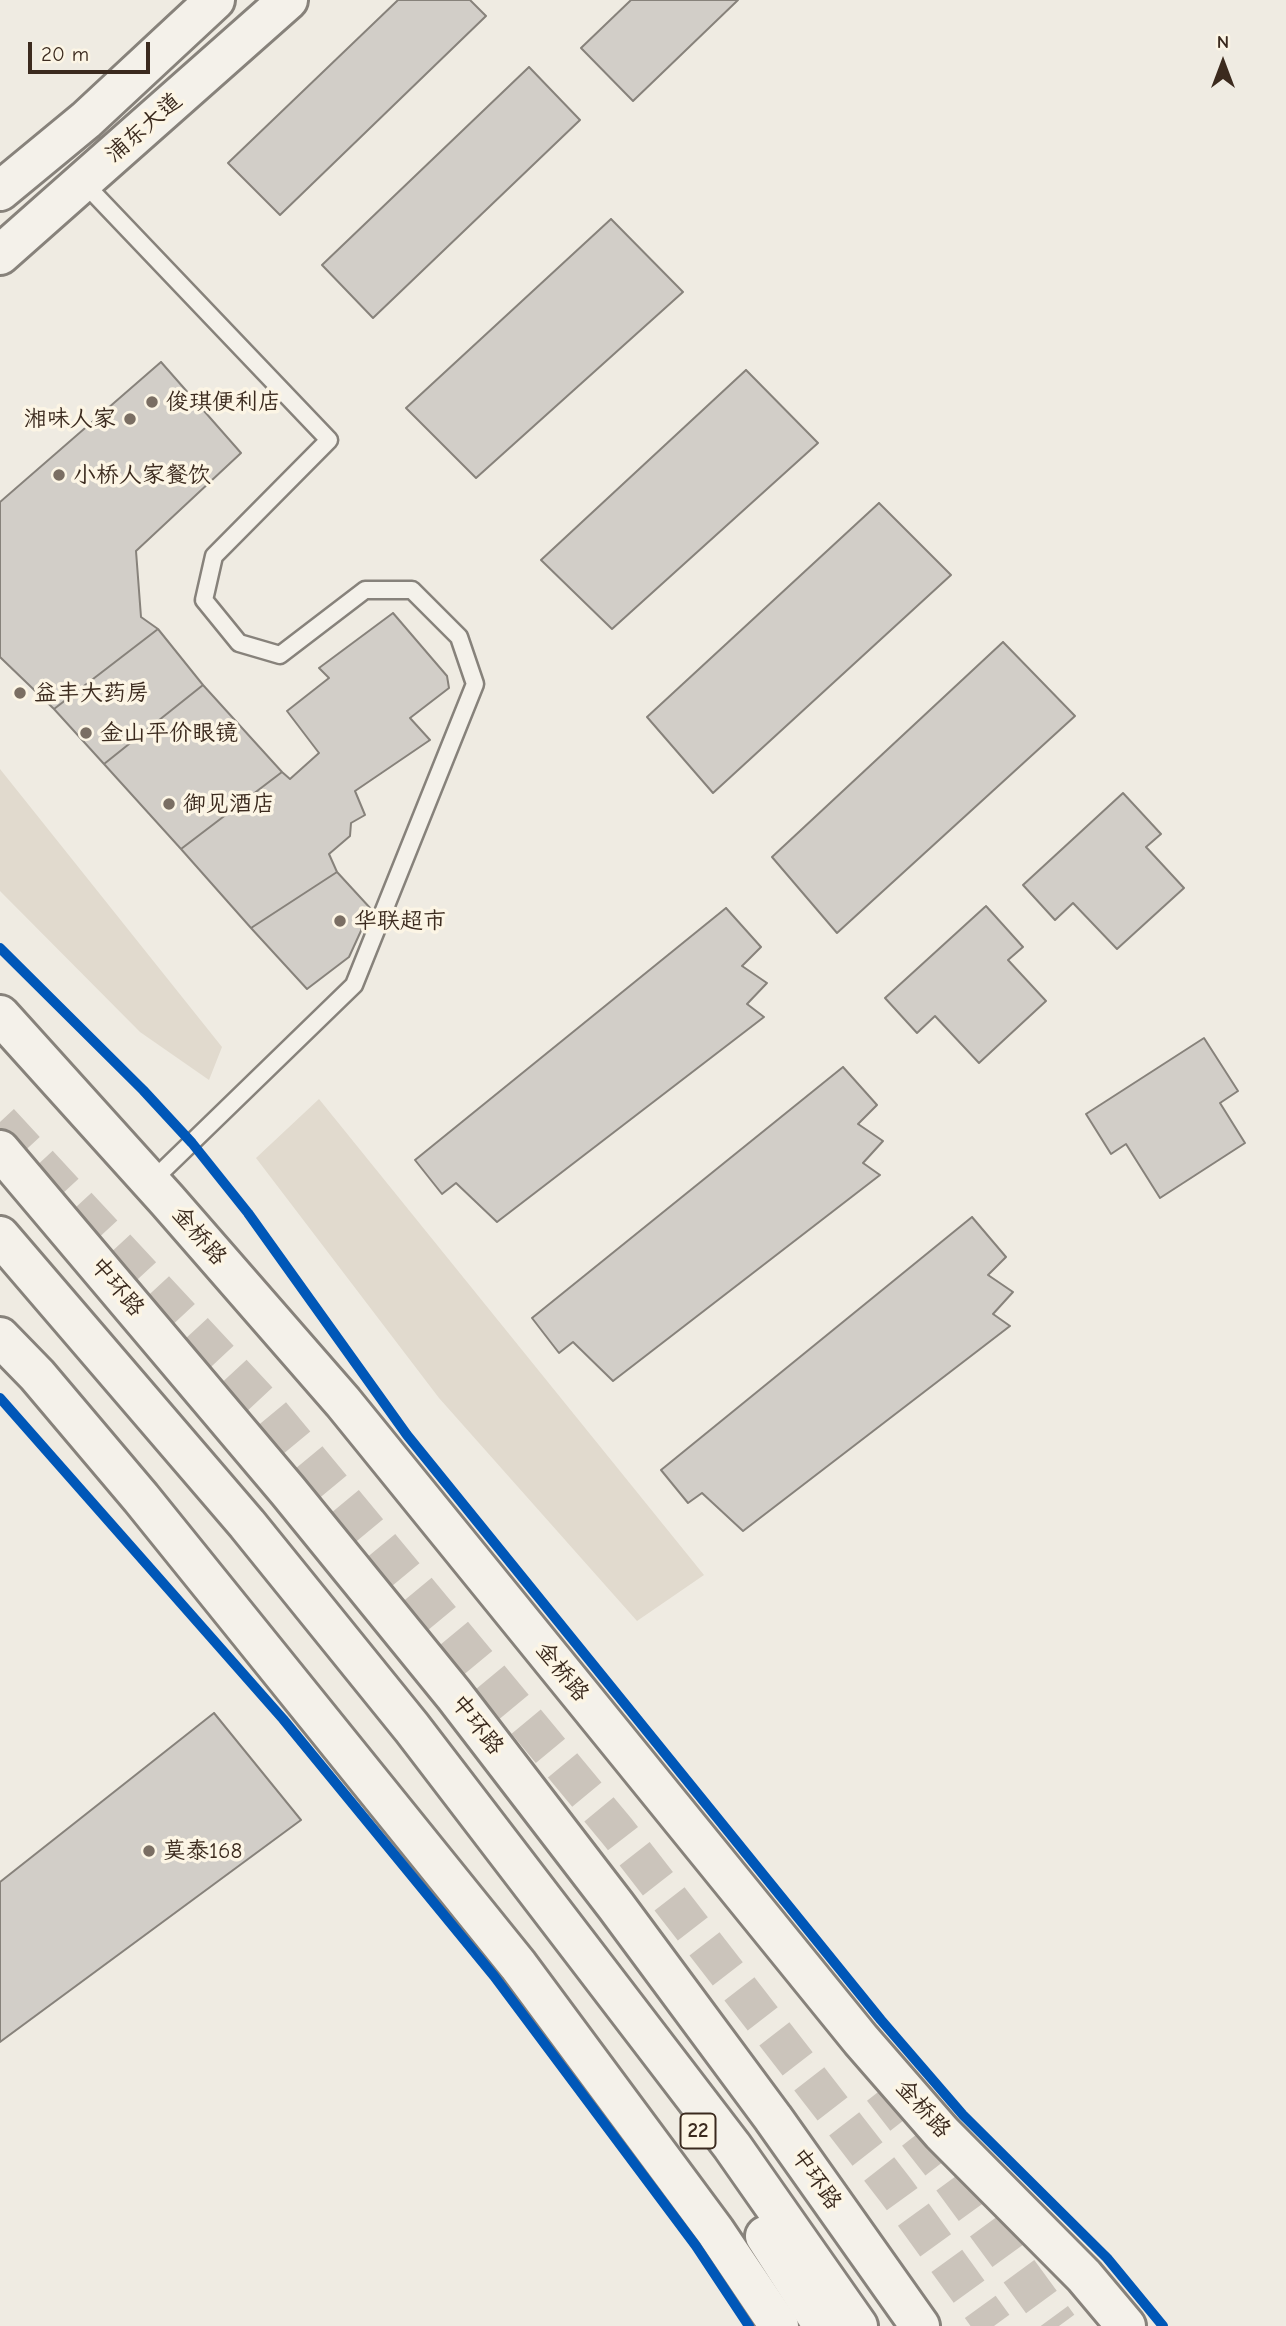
<!DOCTYPE html>
<meta charset="utf-8">
<style>
body{margin:0}
#map{position:relative;width:1286px;height:2326px;overflow:hidden;background:#efebe2;font-family:"Comic Neue",sans-serif}
canvas{display:block}
.north{position:absolute;left:1188px;top:28px;width:70px;height:70px;-webkit-text-stroke:5px #fcf5e5;paint-order:stroke;rotate:0deg;font-size:19px;font-weight:700;line-height:28px;text-align:center;color:#3b2a1e}
.north::after{content:'';display:block;margin:auto;width:24px;height:32px;background:#3b2a1e;clip-path:polygon(50% 0,100% 100%,50% 72%,0 100%)}
.scale{position:absolute;left:28px;top:42px;width:122px;height:32px;box-sizing:border-box;border:4px solid #3b2a1e;border-top:0;padding-left:9px;font-size:21px;line-height:24px;white-space:nowrap;color:#3b2a1e;-webkit-text-stroke:5px #fcf5e5;paint-order:stroke}
</style>
<div id="map">
<canvas width="1286" height="2326"></canvas>
<div class="north">N</div>
<div class="scale">20 m</div>
</div>
<script>
const context = document.querySelector('canvas').getContext('2d');
context.lineJoin = 'round';
function fill(path, color) {
  context.fillStyle = color;
  context.fill(path, 'evenodd');
}
function shape(rows) {
  const path = new Path2D();
  for (const r of rows) {
    path.moveTo(r[0], r[1]);
    for (let i = 2; i < r.length; i += 2) path.lineTo(r[i], r[i + 1]);
  }
  return path;
}
function stroke(path, color, width, dash) {
  context.strokeStyle = color;
  context.lineWidth = width;
  context.lineCap = dash ? 'butt' : 'round';
  context.setLineDash(dash || []);
  context.stroke(path);
}
function label(font, color, halo, rows, align = 'center') {
  context.font = font + ' "Comic Neue","LXGW WenKai TC",sans-serif';
  context.lineWidth = 7;
  context.setLineDash([]);
  context.textBaseline = 'middle';
  context.strokeStyle = halo;
  context.fillStyle = color;
  for (const [text, x, y, turn = 0] of rows) {
    context.save();
    context.translate(x, y);
    context.rotate((+turn || 0) * Math.PI / 180);
    context.textAlign = isNaN(turn) ? turn : align;
    if (halo) context.strokeText(text, 0, 0);
    context.fillText(text, 0, 0);
    context.restore();
  }
}
fill(shape([
 [0,769,222,1047,209,1080,140,1032,0,891],
 [319,1099,704,1575,637,1621,439,1398,256,1158]
]), '#e1dace');
const building = shape([
 [398,0,470,0,486,16,280,215,228,163,398,0],
 [631,0,738,0,633,101,581,48,631,0],
 [529,67,580,120,373,318,322,265,529,67],
 [611,219,683,292,476,478,406,408,611,219],
 [161,362,241,453,136,551,141,617,158,629,54,709,0,657,0,502,161,362],
 [746,370,818,443,612,629,541,560,746,370],
 [879,503,951,575,713,793,647,717,879,503],
 [393,613,447,676,449,688,410,718,430,740,355,791,365,815,351,823,350,836,329,854,337,872,251,928,181,849,282,772,290,779,319,753,287,711,329,678,319,668,393,613],
 [158,629,203,685,104,764,54,709,158,629],
 [1003,642,1075,716,837,933,772,857,1003,642],
 [203,685,282,772,181,849,104,764,203,685],
 [1123,793,1161,834,1146,847,1184,888,1117,949,1073,903,1055,920,1023,885,1123,793],
 [337,872,371,909,349,957,307,989,251,928,337,872],
 [986,906,1023,947,1008,960,1046,1001,979,1063,935,1016,917,1033,885,998,986,906],
 [726,908,761,947,742,966,767,983,747,1004,764,1017,497,1222,456,1183,442,1194,415,1160,726,908],
 [1204,1038,1238,1091,1220,1103,1245,1143,1160,1198,1126,1144,1111,1154,1086,1114,1204,1038],
 [843,1067,877,1105,858,1124,883,1141,863,1163,880,1175,613,1381,573,1342,559,1353,532,1318,843,1067],
 [972,1217,1006,1257,988,1275,1013,1292,993,1314,1010,1326,743,1531,702,1493,688,1503,661,1470,972,1217],
 [214,1713,301,1820,0,2042,0,1882,214,1713]
]);
fill(building, '#d2cec8');
stroke(building, '#87827b', 2);
stroke(shape([
 [0,1122,271,1414,617,1831,897,2192,994,2326],
 [882,2089,942,2166,1059,2326]
]), '#cbc4bb', 38, [38, 19]);
const service = shape([
 [83,182,329,440,214,556,204,600,239,643,280,655,365,590,412,590,459,637,475,684,354,985,151,1182]
]);
const primary = shape([
 [0,191,86,120,215,0],
 [0,255,288,0],
 [0,1015,167,1200,343,1402,861,2040,942,2133,1084,2276,1126,2326],
 [0,1337,37,1375,141,1498,518,1965,715,2231,779,2326]
]);
const trunk = shape([
 [0,1150,288,1491,454,1695,616,1906,773,2118,920,2326],
 [0,1236,247,1524,412,1728,732,2146,858,2326],
 [765,2236,823,2326]
]);
stroke(service, '#87827b', 21);
stroke(primary, '#87827b', 44);
stroke(trunk, '#87827b', 44);
stroke(service, '#f4f1ea', 16);
stroke(primary, '#f4f1ea', 38);
stroke(trunk, '#f4f1ea', 38);
stroke(shape([
 [0,948,143,1090,192,1143,248,1213,407,1435,881,2020,963,2115,1107,2258,1163,2326],
 [0,1398,283,1719,494,1976,696,2246,749,2326]
]), '#0057b8', 10);
for (const [x, y, r, color] of [
 [152,402,7,"#7a6e63"],
 [130,419,7,"#7a6e63"],
 [59,475,7,"#7a6e63"],
 [20,693,7,"#7a6e63"],
 [86,733,7,"#7a6e63"],
 [169,804,7,"#7a6e63"],
 [340,921,7,"#7a6e63"],
 [149,1851,7,"#7a6e63"]
]) {
  const dot = new Path2D();
  dot.arc(x, y, r, 0, 2 * Math.PI);
  context.fillStyle = color;
  context.fill(dot);
  stroke(dot, '#fcf5e5', 2.5);
}
for (const [x, y, w] of [
 [698,2131,35]
]) {
  const box = new Path2D();
  box.roundRect(x - w / 2, y - 17.5, w, 35, 5);
  context.fillStyle = '#fcf5e5';
  context.fill(box);
  stroke(box, '#3b2a1e', 2);
}
label('bold 21px', '#3b2a1e', null, [
 ["22",698,2131]
]);
label('23px', '#3b2a1e', '#fcf5e5', [
 ["浦东大道",144,128,-41],
 ["金桥路",199,1236,49],
 ["中环路",117,1287,50],
 ["金桥路",562,1672,51],
 ["中环路",477,1725,52],
 ["金桥路",923,2109,48],
 ["中环路",816,2179,55]
]);
label('23px', '#3b2a1e', '#fcf5e5', [
 ["俊琪便利店",166,402],
 ["湘味人家",116,419,"right"],
 ["小桥人家餐饮",73,475],
 ["益丰大药房",34,693],
 ["金山平价眼镜",100,733],
 ["御见酒店",183,804],
 ["华联超市",354,921],
 ["莫泰168",163,1851]
], 'left');
</script>
